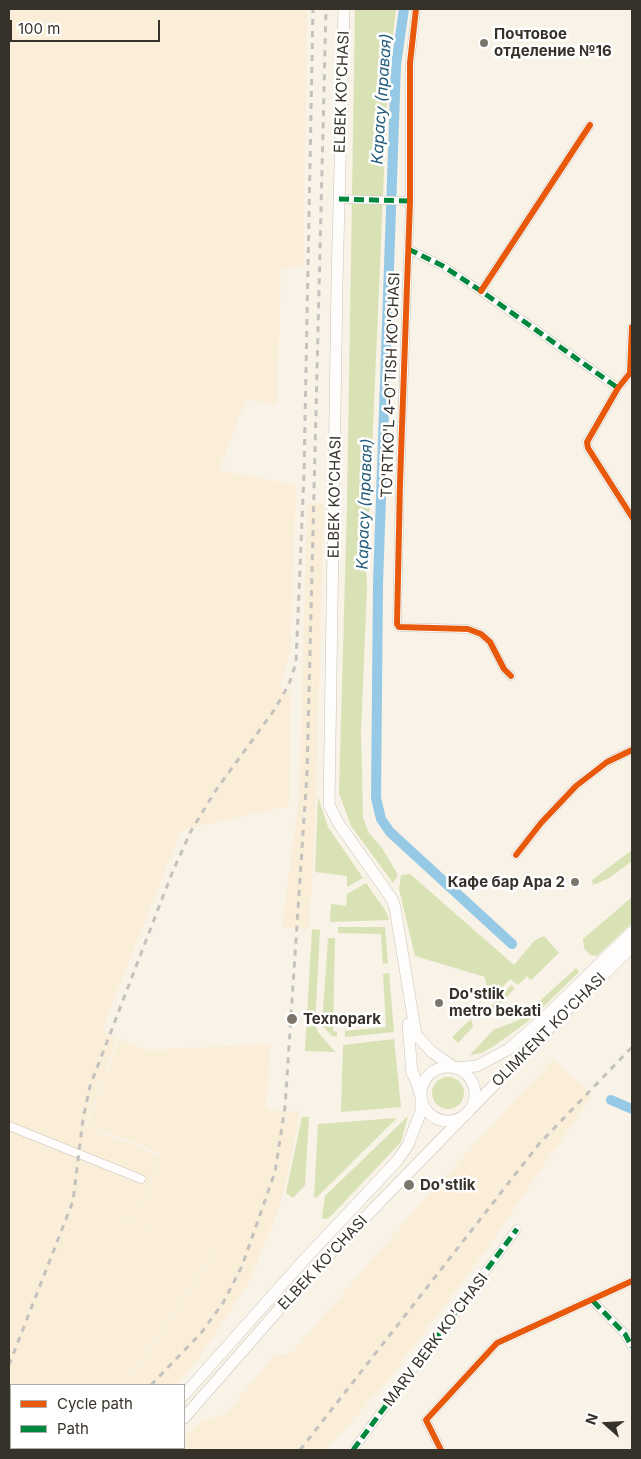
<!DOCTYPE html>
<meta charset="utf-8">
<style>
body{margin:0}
#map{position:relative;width:641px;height:1459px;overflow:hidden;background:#f8f2e7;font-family:Inter,sans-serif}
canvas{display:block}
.frame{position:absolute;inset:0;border:10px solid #373229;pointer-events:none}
.legend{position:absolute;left:10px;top:1384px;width:175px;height:65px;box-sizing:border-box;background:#fff;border:1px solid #afada9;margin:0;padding:6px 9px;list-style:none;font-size:15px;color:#373229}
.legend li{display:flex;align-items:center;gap:10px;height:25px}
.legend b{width:25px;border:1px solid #afada9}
.north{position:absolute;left:581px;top:1399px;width:50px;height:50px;-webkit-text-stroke:4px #fff;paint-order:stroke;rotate:289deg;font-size:14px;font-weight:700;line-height:20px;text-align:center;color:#373229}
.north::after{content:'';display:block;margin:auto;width:18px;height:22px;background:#373229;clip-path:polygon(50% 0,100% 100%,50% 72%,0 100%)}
.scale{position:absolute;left:10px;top:20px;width:150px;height:22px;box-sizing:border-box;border:2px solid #373229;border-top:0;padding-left:6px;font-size:15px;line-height:18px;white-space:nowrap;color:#373229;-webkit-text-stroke:4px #fff;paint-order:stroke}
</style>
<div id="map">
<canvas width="641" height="1459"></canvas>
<div class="frame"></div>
<ul class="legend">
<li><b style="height:6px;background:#e8590c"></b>Cycle path</li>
<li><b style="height:6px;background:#00873e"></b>Path</li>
</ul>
<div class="north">N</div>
<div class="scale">100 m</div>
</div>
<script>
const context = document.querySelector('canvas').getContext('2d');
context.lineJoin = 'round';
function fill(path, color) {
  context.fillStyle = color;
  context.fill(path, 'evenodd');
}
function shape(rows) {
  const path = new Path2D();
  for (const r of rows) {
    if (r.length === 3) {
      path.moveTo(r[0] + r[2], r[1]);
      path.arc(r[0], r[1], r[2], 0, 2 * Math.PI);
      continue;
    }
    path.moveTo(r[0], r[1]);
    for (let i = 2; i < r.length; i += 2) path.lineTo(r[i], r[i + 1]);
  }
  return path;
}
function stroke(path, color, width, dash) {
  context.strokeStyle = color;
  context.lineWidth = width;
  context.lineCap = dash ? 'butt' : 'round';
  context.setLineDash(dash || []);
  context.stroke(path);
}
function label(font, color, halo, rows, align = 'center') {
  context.font = font + ' Inter,sans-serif';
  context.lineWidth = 5;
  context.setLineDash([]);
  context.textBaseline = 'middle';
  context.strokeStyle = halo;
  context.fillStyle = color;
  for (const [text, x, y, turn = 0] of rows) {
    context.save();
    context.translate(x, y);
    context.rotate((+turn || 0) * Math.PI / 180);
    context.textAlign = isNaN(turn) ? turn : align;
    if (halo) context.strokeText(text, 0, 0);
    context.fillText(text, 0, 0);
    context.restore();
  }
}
fill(shape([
 [9,9,306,9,307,22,303,266,281,268,277,405,246,399,219,470,296,485,290,653,280,687,291,693,289,806,181,830,102,1030,116,1039,86,1126,160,1156,144,1201,121,1195,145,1203,162,1154,88,1125,118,1039,148,1050,270,1044,266,1110,300,1112,286,1182,277,1213,249,1282,197,1361,175,1385,126,1385,215,1253,115,1214,118,1204,114,1215,213,1253,124,1385,11,1385,11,1448,68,1448,65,1450,9,1450],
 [324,503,315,826,309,929,282,927,297,814,300,771,307,504],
 [553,1059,592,1095,481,1257,380,1390,325,1450,170,1450,173,1448,184,1448,184,1437,199,1422,226,1413,276,1354,291,1354,422,1202]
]), '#faeed8');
fill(shape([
 [355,9,396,9,388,77,368,544,365,553,367,587,361,732,363,818,369,833,382,848,398,875,393,883,351,826,339,793,347,505],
 [318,797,328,827,363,878,347,887,347,876,315,872],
 [632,850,632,861,609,878,593,885,592,880],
 [410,874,514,965,535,940,544,936,559,953,531,980,527,976,518,985,510,979,489,1002,485,977,415,956,399,889,401,875],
 [366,883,385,910,389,920,330,922,331,904,346,906,347,894],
 [632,897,632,923,597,956,590,955,584,948,583,939],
 [338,927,385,927,388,963,383,964,381,934,338,933],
 [312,929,320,930,315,1025,318,1032,335,1052,305,1051],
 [328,938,335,938,333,1031,337,1032,337,1037,332,1036,322,1025],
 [576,968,579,972,531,1019,494,1046,482,1053,470,1055,493,1030,519,1020],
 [389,973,394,1032,345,1037,345,1031,386,1027,383,974],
 [511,985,515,988,486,1019,483,1015],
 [471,1019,473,1027,458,1043,452,1037],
 [394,1039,401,1107,341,1112,343,1045],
 [448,1093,16],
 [408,1116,401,1142,331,1216,326,1219,322,1218,325,1196],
 [302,1117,309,1117,305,1185,293,1198,286,1193],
 [397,1118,316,1198,314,1196,318,1124]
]), '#d9e2b5');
stroke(shape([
 [404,9,396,65,378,583,376,798,381,819,390,832,512,944],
 [611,1100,632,1109]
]), '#96c9e5', 10);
const minor = shape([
 [416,9,410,63,410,201,400,483,397,624,399,627,468,629,481,634,490,642,504,669,511,676],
 [339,199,410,201],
 [408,249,443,266,481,291,618,388],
 [481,291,590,125],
 [632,327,630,373,618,388,587,442,588,448,632,517],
 [516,855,541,823,576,786,607,762,632,750],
 [9,1126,141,1179],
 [593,1301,625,1334,632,1347],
 [353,1450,517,1229],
 [441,1450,426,1420,497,1343,632,1281]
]);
const secondary = shape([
 [344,9,337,282,329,805,339,824,392,899,395,908,416,1035,432,1052,455,1068,477,1066,509,1049,541,1021,632,932],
 [408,1024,412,1073],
 [448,1094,27],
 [184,1395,304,1260,397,1161,408,1145,421,1111,421,1096,411,1067],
 [184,1418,309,1275,569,1008,632,947],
 [135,1450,137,1448],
 [154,1450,156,1448]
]);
stroke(minor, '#c9c4bb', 9);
stroke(secondary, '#c9c4bb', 12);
stroke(minor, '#fefdfb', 8);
stroke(secondary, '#fefdfb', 11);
stroke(shape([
 [9,1365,73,1201,83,1119,90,1086,172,873,191,831,216,790,275,709,289,684,296,663,304,474,313,9],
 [151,1385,201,1333,223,1303,242,1266,275,1172,285,1107,307,773,326,9],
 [87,1450,89,1448],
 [300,1450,539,1144,632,1047]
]), '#c3c2bf', 3, [6, 6]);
stroke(shape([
 [339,199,410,201],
 [408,249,443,266,481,291,618,388],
 [593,1301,625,1334,632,1347],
 [353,1450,517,1229]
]), '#00873e', 5, [10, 5]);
stroke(shape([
 [416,9,410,63,410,201,400,483,397,624,399,627,468,629,481,634,490,642,504,669,511,676],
 [481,291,590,125],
 [632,327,630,373,618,388,587,442,588,448,632,517],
 [516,855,541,823,576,786,607,762,632,750],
 [441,1450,426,1420,497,1343,632,1281]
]), '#e8590c', 6);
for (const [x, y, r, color] of [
 [484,43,5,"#7b756c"],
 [575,882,5,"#7b756c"],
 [439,1003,5,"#7b756c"],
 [292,1019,6,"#7b756c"],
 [409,1185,6,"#7b756c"]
]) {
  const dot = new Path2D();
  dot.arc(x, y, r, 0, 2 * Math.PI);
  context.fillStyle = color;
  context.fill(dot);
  stroke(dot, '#fff', 2);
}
label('bold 15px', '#373229', '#fff', [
 ["Почтовое",494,34],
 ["отделение №16",494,51],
 ["Кафе бар Ара 2",565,882,"right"],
 ["Do'stlik",449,994],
 ["metro bekati",449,1011],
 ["Texnopark",303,1019],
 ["Do'stlik",420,1185]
], 'left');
label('15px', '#373229', '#fff', [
 ["ELBEK KO'CHASI",342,92,-88],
 ["TO'RTKO'L 4-O'TISH KO'CHASI",391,385,-88],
 ["ELBEK KO'CHASI",335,497,-89],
 ["OLIMKENT KO'CHASI",549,1030,-45],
 ["ELBEK KO'CHASI",323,1263,-47],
 ["MARV BERK KO'CHASI",436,1340,-53]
]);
label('italic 16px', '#235c7b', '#fff', [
 ["Карасу (правая)",382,99,-86],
 ["Карасу (правая)",365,504,-88]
]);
</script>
